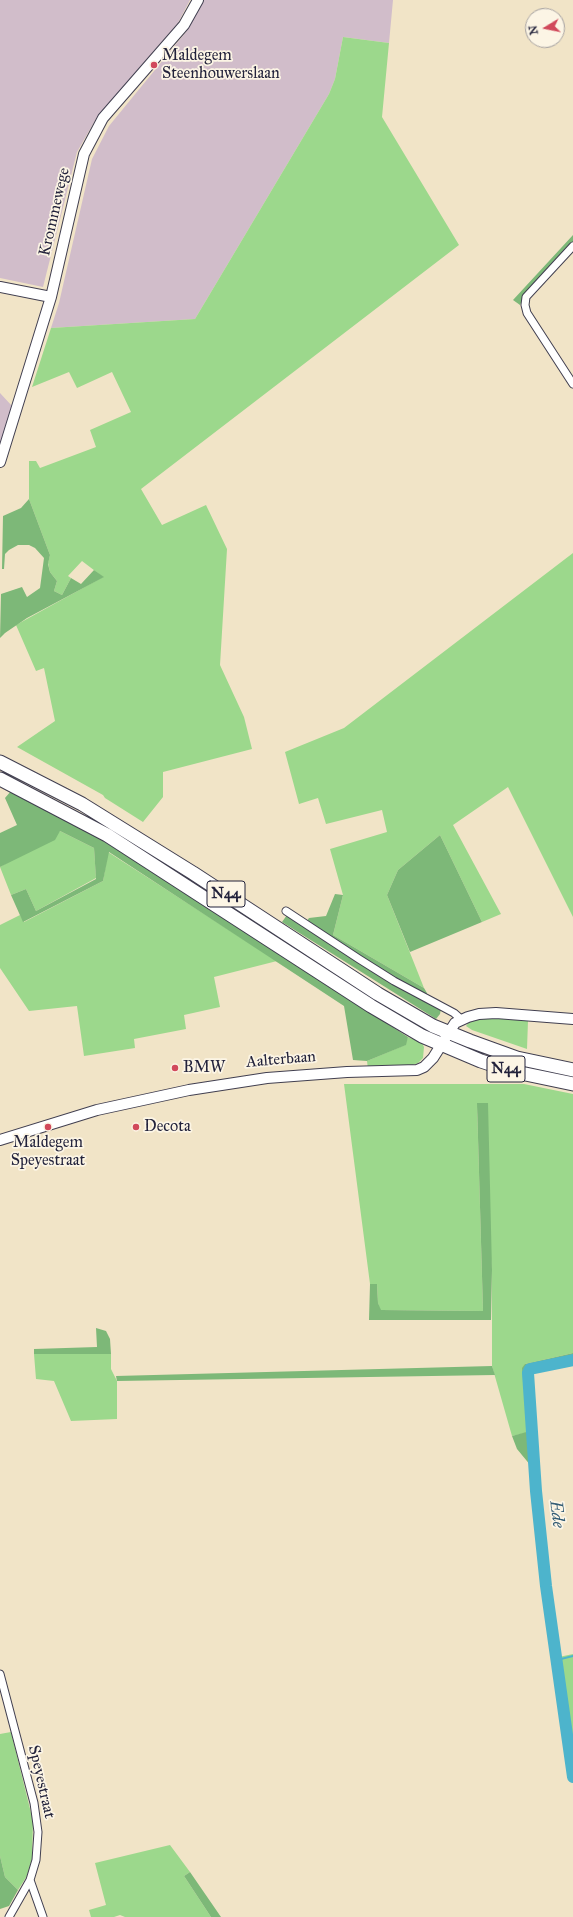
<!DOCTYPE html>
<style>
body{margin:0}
#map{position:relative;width:573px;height:1917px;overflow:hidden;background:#f1e4c7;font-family:"IM FELL Great Primer",serif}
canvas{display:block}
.north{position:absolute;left:525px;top:8px;width:40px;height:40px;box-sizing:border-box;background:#fcf5e5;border:1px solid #a5a1a1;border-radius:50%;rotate:260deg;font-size:11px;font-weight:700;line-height:16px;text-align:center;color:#22223b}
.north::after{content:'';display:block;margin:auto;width:14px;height:18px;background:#d1495b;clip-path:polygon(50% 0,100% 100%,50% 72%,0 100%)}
</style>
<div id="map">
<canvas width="573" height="1917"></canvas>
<div class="north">N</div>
</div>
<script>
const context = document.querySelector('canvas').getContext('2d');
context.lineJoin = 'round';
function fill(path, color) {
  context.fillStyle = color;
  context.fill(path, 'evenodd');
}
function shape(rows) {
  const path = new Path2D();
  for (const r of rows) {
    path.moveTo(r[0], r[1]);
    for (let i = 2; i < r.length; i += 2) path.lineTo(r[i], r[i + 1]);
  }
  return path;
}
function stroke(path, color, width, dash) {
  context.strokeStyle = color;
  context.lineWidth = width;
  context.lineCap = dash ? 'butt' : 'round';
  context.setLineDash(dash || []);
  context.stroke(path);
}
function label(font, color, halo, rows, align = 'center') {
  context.font = font + ' "IM FELL Great Primer",serif';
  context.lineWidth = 3.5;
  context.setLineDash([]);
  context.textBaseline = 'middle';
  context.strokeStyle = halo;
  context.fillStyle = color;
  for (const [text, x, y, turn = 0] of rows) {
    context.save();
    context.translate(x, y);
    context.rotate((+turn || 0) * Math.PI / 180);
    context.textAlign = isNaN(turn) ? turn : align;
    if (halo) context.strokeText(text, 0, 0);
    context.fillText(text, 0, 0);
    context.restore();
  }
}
fill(shape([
 [0,0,190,0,178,23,97,117,77,152,43,287,0,278],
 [204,0,393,0,389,43,343,37,335,79,329,94,195,319,51,328,59,303,92,159,109,126,186,32],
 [0,393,12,406,0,446]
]), '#d1bdca');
fill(shape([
 [343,37,389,43,382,117,459,245,141,489,162,525,206,505,227,549,220,665,244,717,252,749,163,772,163,797,143,822,105,798,103,795,17,747,55,721,44,668,36,671,16,625,103,577,82,561,68,576,71,578,62,595,54,591,57,581,50,572,48,563,50,555,29,499,29,461,36,461,40,468,96,447,90,430,131,412,112,372,77,388,69,372,32,387,51,328,195,319,329,94,335,79],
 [573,553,573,917,508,787,453,825,501,914,482,922,440,835,398,870,387,895,424,988,333,935,343,895,330,849,387,832,382,810,326,824,318,798,299,804,285,752,344,728],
 [60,831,94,848,96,878,36,911,26,889,11,895,0,867],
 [108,852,277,961,214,977,220,1007,184,1015,186,1029,134,1039,135,1048,84,1056,77,1006,29,1011,0,968,0,925,20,915,24,922,103,881],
 [505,1017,528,1021,527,1049,472,1030,466,1026,469,1022,479,1018],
 [408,1037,422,1043,424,1047,423,1058,418,1063,407,1067,368,1069,367,1061,405,1045],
 [344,1084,524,1084,573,1094,573,1353,525,1364,523,1380,527,1385,530,1432,512,1436,492,1366,492,1270,477,1103,483,1311,380,1310,378,1303,377,1284,370,1284],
 [34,1354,111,1354,111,1369,117,1381,117,1419,71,1421,54,1381,36,1379],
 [573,1654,573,1754,559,1657],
 [11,1732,33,1821,32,1859,27,1876,18,1890,5,1877,0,1856,0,1734],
 [170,1845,190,1872,184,1876,211,1917,125,1917,120,1915,114,1917,91,1917,89,1910,106,1905,95,1863]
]), '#9cd88c');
fill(shape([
 [573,235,573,242,524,296,520,305,513,300],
 [29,499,50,555,48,564,50,572,57,581,54,591,62,595,71,578,81,584,94,570,104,577,27,618,5,633,0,638,1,594,22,587,27,597,40,588,44,558,35,548,29,545,18,545,9,550,5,554,4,569,2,569,3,516,21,508],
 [11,791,102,840,231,922,303,970,408,1037,406,1045,367,1061,353,1060,344,1006,109,852,103,881,23,922,11,895,26,889,36,911,96,879,94,848,60,831,55,840,0,867,0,833,17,825,5,798],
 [440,835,482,922,410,952,387,895,398,870],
 [335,894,343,895,333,935,424,988,427,993,424,1000,441,1009,440,1014,436,1019,282,922,287,915,304,925,309,918,326,916],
 [477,1103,488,1103,492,1270,491,1320,369,1320,370,1284,377,1284,378,1303,381,1310,483,1311],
 [96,1328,106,1331,110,1339,111,1354,34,1354,34,1349,97,1347],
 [573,1353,573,1364,531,1373,537,1431,530,1432,533,1466,531,1466,517,1449,512,1436,530,1431,527,1385,523,1380,522,1368,525,1364],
 [492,1366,495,1375,117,1381,116,1376],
 [0,1856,5,1877,18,1890,9,1906,0,1909],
 [190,1872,221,1917,211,1917,184,1876]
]), '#7db878');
stroke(shape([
 [557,1660,573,1656]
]), '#4db4cc', 2);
stroke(shape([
 [573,1360,530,1369,528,1373,536,1491,546,1586,573,1777]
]), '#4db4cc', 12);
const street = shape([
 [573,246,526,297,525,305,527,313,573,384],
 [286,911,359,959,394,981,454,1013,462,1020],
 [0,1674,34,1803,38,1832,36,1860,30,1880,9,1917],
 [30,1880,43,1917]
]);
const secondary = shape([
 [0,287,51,297],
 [0,462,51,297,84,154,103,118,184,25,198,0],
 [0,1140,97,1110,189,1090,267,1078,347,1072,417,1070,424,1067,433,1058,455,1023,468,1017,479,1014,496,1013,573,1019]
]);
const highway = shape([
 [0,762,82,804,193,873,378,994,433,1026,470,1041,517,1058,573,1070],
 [0,779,107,835,371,1006,422,1036,481,1061,511,1071,573,1084]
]);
stroke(street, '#413f50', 9);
stroke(secondary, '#413f50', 12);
stroke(highway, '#413f50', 15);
stroke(street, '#fff', 7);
stroke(secondary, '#fff', 10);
stroke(highway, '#fff', 13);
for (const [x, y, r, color] of [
 [154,65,4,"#d1495b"],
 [175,1068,4,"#d1495b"],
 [48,1127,4,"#d1495b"],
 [136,1127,4,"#d1495b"]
]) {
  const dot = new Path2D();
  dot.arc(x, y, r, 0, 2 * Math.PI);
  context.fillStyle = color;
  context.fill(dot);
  stroke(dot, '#fcf5e5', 1.5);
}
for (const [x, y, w] of [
 [226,894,38],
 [506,1069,38]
]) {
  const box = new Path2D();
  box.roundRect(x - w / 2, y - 13, w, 26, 3);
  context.fillStyle = '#fcf5e5';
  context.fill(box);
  stroke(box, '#22223b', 1);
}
label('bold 15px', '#22223b', null, [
 ["N44",226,894],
 ["N44",506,1069]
]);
label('16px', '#22223b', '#fcf5e5', [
 ["Maldegem",162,56],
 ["Steenhouwerslaan",162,74],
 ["BMW",183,1068],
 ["Decota",144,1127],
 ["Maldegem",48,1143,"center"],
 ["Speyestraat",48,1161,"center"]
], 'left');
label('16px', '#22223b', '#fcf5e5', [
 ["Krommewege",55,212,-77],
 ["Aalterbaan",281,1060,-5],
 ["Speyestraat",41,1782,77]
]);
label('italic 17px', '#335c75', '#fcf5e5', [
 ["Ede",556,1514,83]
]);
</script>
